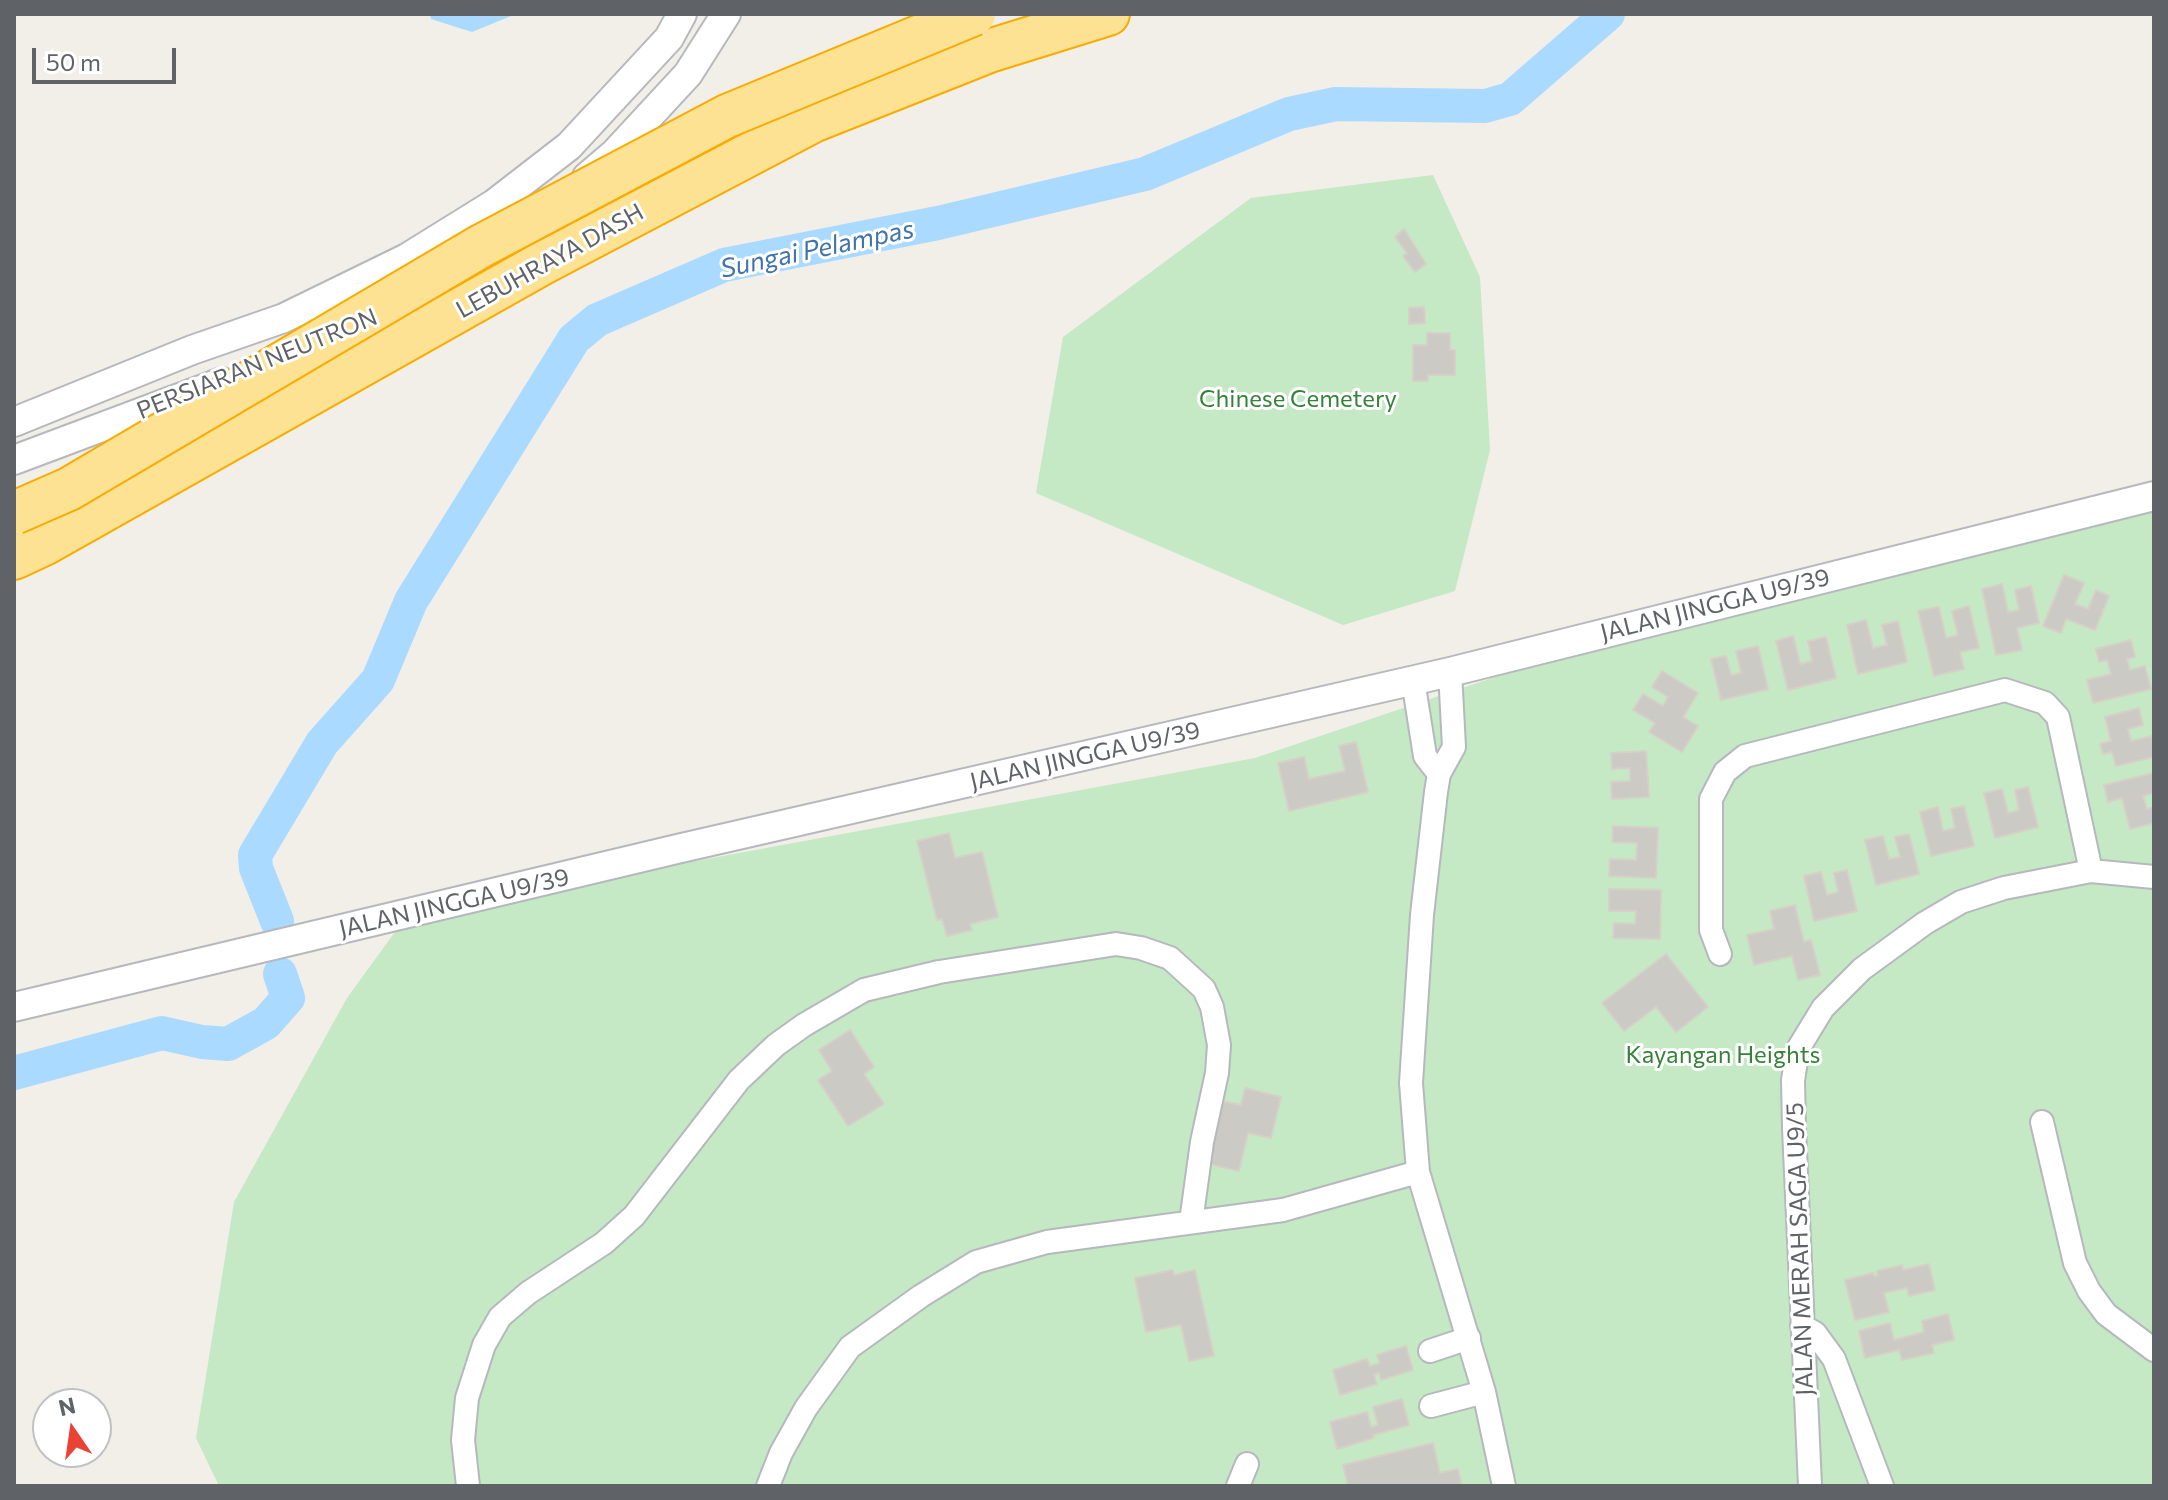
<!DOCTYPE html>
<style>
body{margin:0}
#map{position:relative;width:2168px;height:1500px;overflow:hidden;background:#f1efe8;font-family:Commissioner,sans-serif}
canvas{display:block}
.frame{position:absolute;inset:0;border:16px solid #5f6368;pointer-events:none}
.north{position:absolute;left:32px;top:1388px;width:80px;height:80px;box-sizing:border-box;background:#fff;border:2px solid #bfc1c3;border-radius:50%;rotate:347deg;font-size:22px;font-weight:700;line-height:32px;text-align:center;color:#5f6368}
.north::after{content:'';display:block;margin:auto;width:28px;height:36px;background:#ea4335;clip-path:polygon(50% 0,100% 100%,50% 72%,0 100%)}
.scale{position:absolute;left:32px;top:48px;width:144px;height:36px;box-sizing:border-box;border:4px solid #5f6368;border-top:0;padding-left:10px;font-size:24px;line-height:28px;white-space:nowrap;color:#5f6368;-webkit-text-stroke:6px #fff;paint-order:stroke}
</style>
<div id="map">
<canvas width="2168" height="1500"></canvas>
<div class="frame"></div>
<div class="north">N</div>
<div class="scale">50 m</div>
</div>
<script>
const context = document.querySelector('canvas').getContext('2d');
context.lineJoin = 'round';
function fill(path, color) {
  context.fillStyle = color;
  context.fill(path, 'evenodd');
}
function shape(rows) {
  const path = new Path2D();
  for (const r of rows) {
    path.moveTo(r[0], r[1]);
    for (let i = 2; i < r.length; i += 2) path.lineTo(r[i], r[i + 1]);
  }
  return path;
}
function stroke(path, color, width, dash) {
  context.strokeStyle = color;
  context.lineWidth = width;
  context.lineCap = dash ? 'butt' : 'round';
  context.setLineDash(dash || []);
  context.stroke(path);
}
function label(font, color, halo, rows, align = 'center') {
  context.font = font + ' Commissioner,sans-serif';
  context.lineWidth = 6;
  context.setLineDash([]);
  context.textBaseline = 'middle';
  context.strokeStyle = halo;
  context.fillStyle = color;
  for (const [text, x, y, turn = 0] of rows) {
    context.save();
    context.translate(x, y);
    context.rotate((+turn || 0) * Math.PI / 180);
    context.textAlign = isNaN(turn) ? turn : align;
    if (halo) context.strokeText(text, 0, 0);
    context.fillText(text, 0, 0);
    context.restore();
  }
}
fill(shape([
 [1433,175,1480,277,1490,450,1455,591,1343,625,1036,493,1063,337,1251,198],
 [2154,500,2154,1486,219,1486,196,1438,234,1202,347,998,408,914,1255,758,1679,615]
]), '#c5e8c5');
fill(shape([
 [430,14,516,14,472,32,431,19]
]), '#aadaff');
stroke(shape([
 [277,921,256,868,255,855,322,743,378,680,411,601,574,339,597,320,724,265,938,223,1145,174,1289,114,1336,104,1485,106,1510,99,1608,14],
 [14,1073,162,1033,202,1042,228,1044,266,1023,288,998,280,974]
]), '#aadaff', 34);
const building = shape([
 [1404,229,1426,264,1415,272,1403,256,1407,253,1395,237,1404,229],
 [1424,307,1425,323,1409,324,1409,308,1424,307],
 [1427,333,1450,333,1450,350,1455,350,1455,375,1428,375,1428,381,1413,381,1413,345,1427,345,1427,333],
 [2064,575,2084,583,2075,604,2088,609,2096,590,2109,596,2095,630,2066,619,2061,633,2043,626,2064,575],
 [2002,584,2008,612,2019,610,2015,590,2031,586,2039,623,2017,628,2022,650,1996,655,1982,589,2002,584],
 [1969,606,1979,648,1960,652,1964,669,1934,676,1918,611,1939,607,1946,638,1958,635,1952,611,1969,606],
 [1866,620,1873,648,1887,645,1882,625,1898,621,1907,662,1858,674,1847,625,1866,620],
 [1793,636,1800,664,1812,661,1808,641,1826,637,1836,678,1788,690,1776,641,1793,636],
 [2131,640,2135,657,2127,659,2130,670,2145,666,2151,689,2093,703,2087,680,2111,674,2107,660,2099,662,2096,649,2131,640],
 [1758,646,1768,689,1721,700,1711,659,1726,656,1731,675,1741,673,1736,651,1758,646],
 [1662,671,1698,693,1683,717,1698,726,1682,752,1649,732,1655,723,1633,710,1643,694,1663,706,1668,697,1652,687,1662,671],
 [2139,708,2143,725,2128,729,2131,741,2152,736,2154,757,2116,766,2112,752,2103,754,2100,744,2111,741,2105,717,2139,708],
 [1356,742,1368,792,1289,811,1278,763,1304,757,1309,779,1345,771,1339,746,1356,742],
 [1646,751,1649,797,1612,799,1611,782,1630,781,1630,768,1612,769,1611,753,1646,751],
 [2154,773,2154,793,2143,796,2147,809,2154,807,2154,823,2130,829,2122,798,2108,802,2104,785,2154,773],
 [2028,787,2038,827,1995,838,1984,793,2002,789,2008,813,2019,810,2015,790,2028,787],
 [1964,806,1974,846,1931,856,1920,812,1938,807,1943,831,1955,828,1951,809,1964,806],
 [1613,826,1658,828,1656,878,1609,876,1610,859,1636,860,1637,843,1612,842,1613,826],
 [949,833,955,858,982,852,998,917,970,924,972,930,947,936,942,919,937,920,917,841,949,833],
 [1909,834,1919,874,1876,885,1865,840,1883,836,1889,859,1900,857,1895,837,1909,834],
 [1847,870,1857,911,1814,921,1804,876,1821,872,1827,895,1838,892,1834,873,1847,870],
 [1609,889,1661,890,1660,939,1613,938,1614,923,1635,924,1636,911,1609,911,1609,889],
 [1795,905,1804,942,1811,940,1820,975,1798,980,1792,956,1754,965,1747,935,1774,929,1770,911,1795,905],
 [1666,954,1708,1007,1676,1032,1656,1007,1624,1031,1602,1003,1666,954],
 [850,1030,874,1067,864,1074,884,1104,848,1126,818,1080,832,1071,819,1050,850,1030],
 [1245,1088,1281,1097,1271,1138,1248,1133,1239,1171,1205,1163,1221,1101,1241,1105,1245,1088],
 [1929,1264,1935,1290,1909,1296,1907,1288,1884,1293,1889,1312,1855,1320,1845,1280,1873,1273,1874,1276,1878,1275,1877,1271,1902,1265,1903,1270,1929,1264],
 [1173,1270,1174,1275,1195,1270,1214,1356,1189,1361,1181,1325,1146,1332,1135,1278,1173,1270],
 [1948,1314,1954,1340,1932,1345,1934,1353,1902,1360,1899,1350,1865,1358,1859,1331,1890,1323,1894,1340,1924,1332,1922,1321,1948,1314],
 [1406,1346,1413,1370,1381,1380,1379,1373,1374,1375,1377,1384,1340,1395,1333,1370,1367,1359,1370,1366,1380,1363,1377,1355,1406,1346],
 [1402,1399,1409,1425,1373,1435,1374,1438,1337,1449,1330,1422,1367,1412,1371,1427,1378,1425,1373,1407,1402,1399],
 [1433,1443,1440,1473,1458,1469,1462,1486,1348,1486,1343,1465,1433,1443]
]);
fill(building, '#cccac5');
stroke(building, '#d6d1c6', 2);
const minor = shape([
 [1450,672,1454,747,1439,774,1436,792,1422,915,1411,1083,1418,1172,1484,1392,1504,1486],
 [1413,680,1425,756,1439,774],
 [1720,954,1711,930,1711,799,1725,772,1745,756,2005,690,2045,703,2058,717,2091,871],
 [2042,1122,2075,1263,2089,1291,2106,1314,2154,1350],
 [1802,1326,1815,1333,1834,1359,1882,1486],
 [1430,1351,1469,1338],
 [1431,1406,1484,1392],
 [468,1486,463,1440,467,1398,484,1345,500,1317,528,1293,604,1243,634,1216,739,1080,776,1045,804,1025,864,990,939,972,1116,944,1141,948,1170,958,1204,989,1212,1007,1219,1045,1217,1073,1202,1142,1191,1222],
 [768,1486,781,1453,806,1408,850,1347,921,1296,976,1262,1047,1242,1283,1210,1418,1172],
 [1238,1486,1247,1464],
 [1810,1486,1794,1128,1793,1080,1798,1049,1823,1008,1862,969,1925,923,1961,902,2004,888,2091,871,2154,877]
]);
const tertiary = shape([
 [587,177,614,154,688,74,726,14],
 [14,422,192,350,284,318,407,258,494,204,569,146,669,38,682,14],
 [14,460,222,382],
 [14,1007,677,849,1450,672,2154,496]
]);
const motorway = shape([
 [14,558,44,544,541,264,815,120,989,51,1108,14]
]);
stroke(minor, '#b5b8bc', 26);
stroke(tertiary, '#b5b8bc', 32);
stroke(motorway, '#f9ab00', 46);
stroke(minor, '#fff', 22);
stroke(tertiary, '#fff', 28);
stroke(motorway, '#fde293', 42);
const motorwayBridge = shape([
 [14,513,69,489,481,246,727,116,974,14]
]);
stroke(motorwayBridge, '#f9ab00', 46, []);
stroke(motorwayBridge, '#fde293', 42);
label('24px', '#5f6368', '#fff', [
 ["LEBUHRAYA DASH",550,261,-29],
 ["PERSIARAN NEUTRON",257,364,-22],
 ["JALAN JINGGA U9/39",1715,605,-14],
 ["JALAN JINGGA U9/39",1085,756,-13],
 ["JALAN JINGGA U9/39",454,903,-13],
 ["JALAN MERAH SAGA U9/5",1800,1249,-92]
]);
label('24px', '#348238', '#fff', [
 ["Chinese Cemetery",1298,399],
 ["Kayangan Heights",1723,1055]
]);
label('italic 26px', '#4174aa', '#fff', [
 ["Sungai Pelampas",817,249,-12]
]);
</script>
